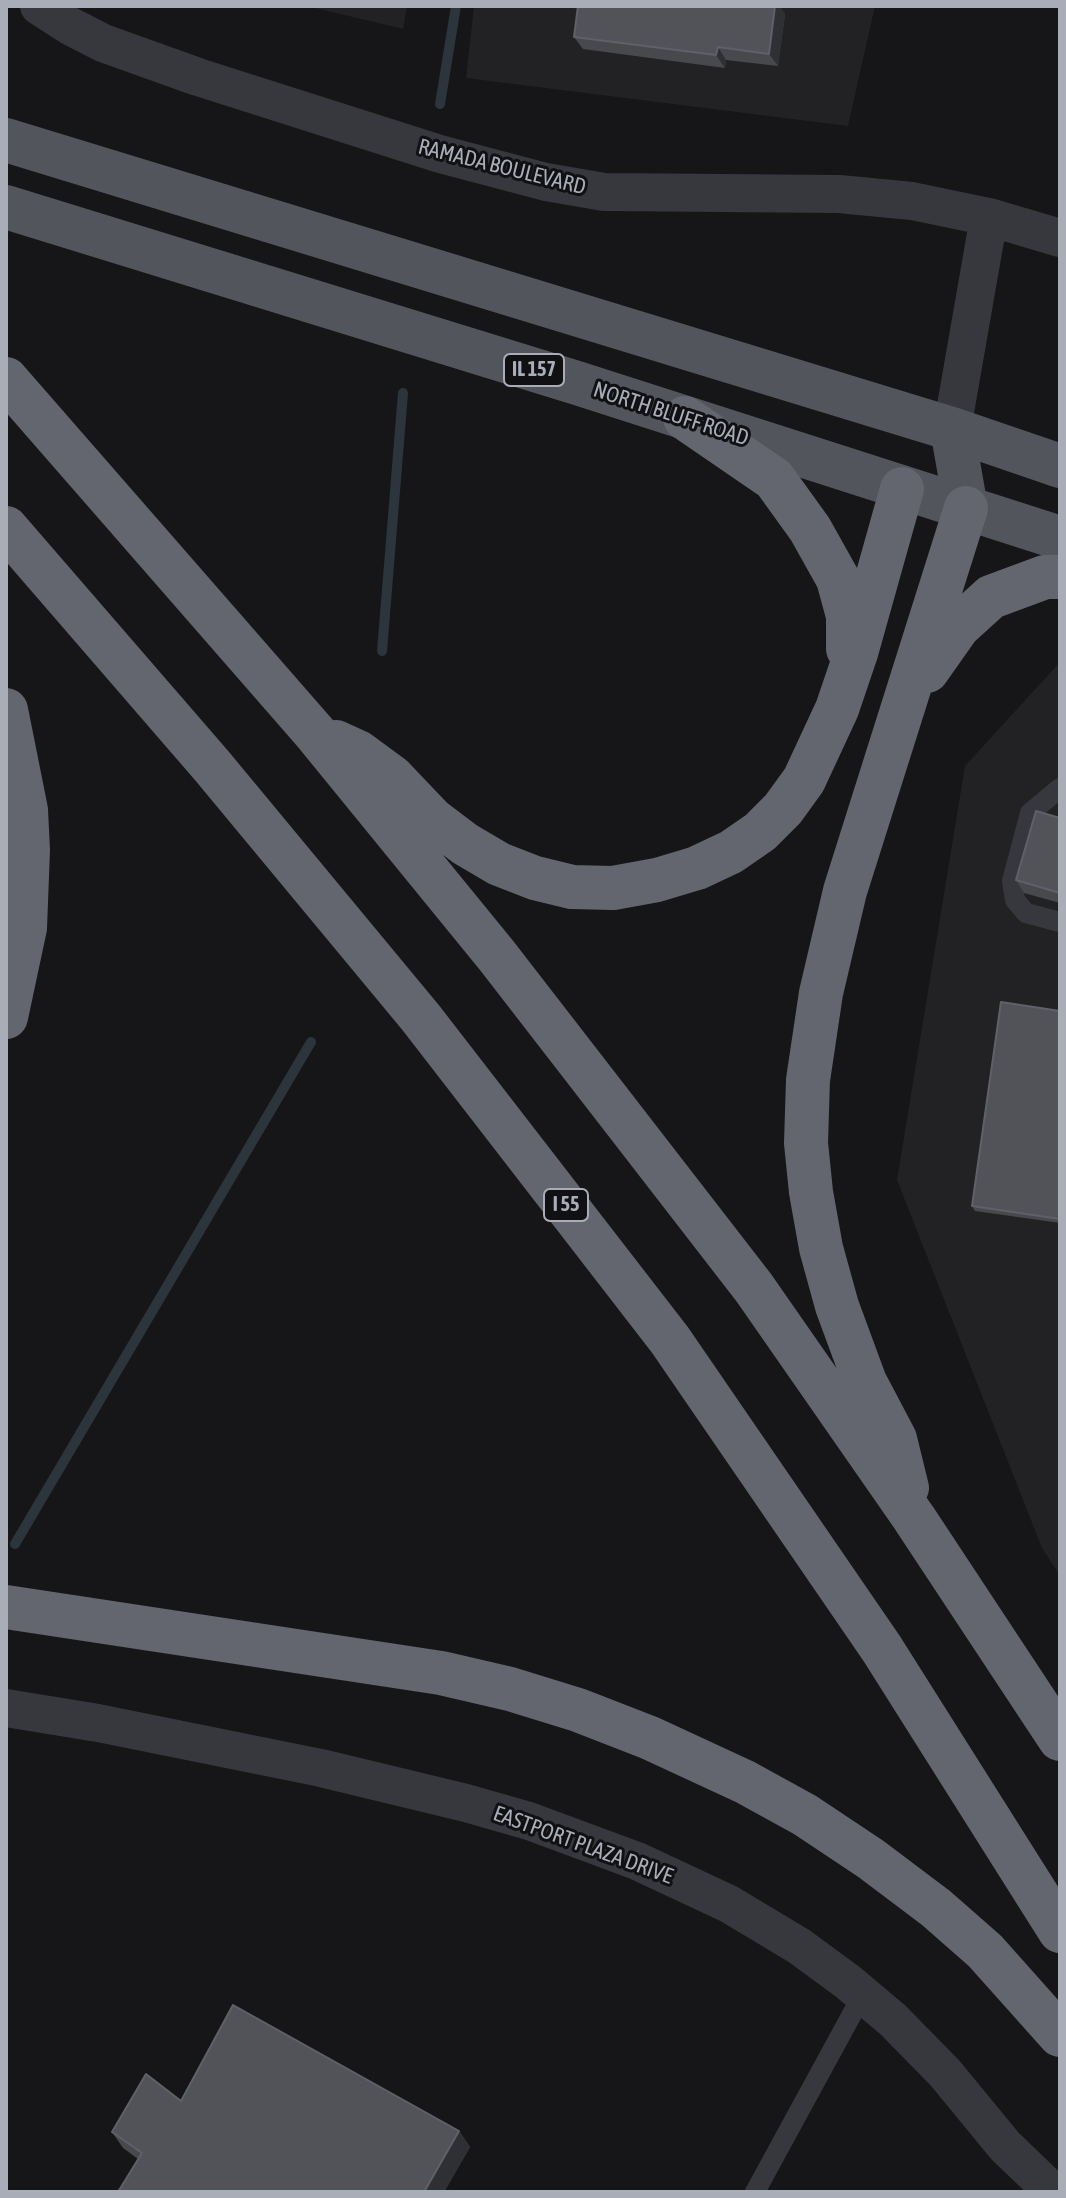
<!DOCTYPE html>
<style>
body{margin:0}
#map{position:relative;width:1066px;height:2198px;overflow:hidden;background:#161618;font-family:"Asap Condensed",sans-serif}
canvas{display:block}
.frame{position:absolute;inset:0;border:8px solid #a8adb8;pointer-events:none}
</style>
<div id="map">
<canvas width="1066" height="2198"></canvas>
<div class="frame"></div>
</div>
<script>
const context = document.querySelector('canvas').getContext('2d');
context.lineJoin = 'round';
function fill(path, color) {
  context.fillStyle = color;
  context.fill(path, 'evenodd');
}
function shape(rows) {
  const path = new Path2D();
  for (const r of rows) {
    path.moveTo(r[0], r[1]);
    for (let i = 2; i < r.length; i += 2) path.lineTo(r[i], r[i + 1]);
  }
  return path;
}
function stroke(path, color, width, dash) {
  context.strokeStyle = color;
  context.lineWidth = width;
  context.lineCap = dash ? 'butt' : 'round';
  context.setLineDash(dash || []);
  context.stroke(path);
}
function label(font, color, halo, rows, align = 'center') {
  context.font = font + ' "Asap Condensed",sans-serif';
  context.lineWidth = 6;
  context.setLineDash([]);
  context.textBaseline = 'middle';
  context.strokeStyle = halo;
  context.fillStyle = color;
  for (const [text, x, y, turn = 0] of rows) {
    context.save();
    context.translate(x, y);
    context.rotate((+turn || 0) * Math.PI / 180);
    context.textAlign = isNaN(turn) ? turn : align;
    if (halo) context.strokeText(text, 0, 0);
    context.fillText(text, 0, 0);
    context.restore();
  }
}
fill(shape([
 [307,6,407,6,403,29],
 [474,6,875,6,848,126,466,78],
 [1060,662,1060,1576,1042,1548,897,1180,965,766]
]), '#222225');
stroke(shape([
 [440,104,456,6],
 [382,651,403,393],
 [15,1544,311,1042]
]), '#2c353c', 10);
stroke(shape([
 [1060,788,1030,813,1012,881,1015,900,1026,913,1060,922],
 [755,2192,863,1994]
]), '#37383d', 20);
stroke(shape([
 [39,6,70,26,103,43,198,77,440,154,546,182,604,192,839,194,912,201,989,217,1060,238],
 [952,429,989,217],
 [6,1708,98,1723,321,1768,466,1803,529,1821,637,1861,729,1904,799,1946,848,1982,893,2020,945,2073,1005,2146,1053,2192]
]), '#37383d', 38);
stroke(shape([
 [6,140,952,429,1060,466],
 [6,207,577,383,1060,538],
 [952,429,966,508]
]), '#53555c', 44);
stroke(shape([
 [6,379,315,733,497,956,754,1288,914,1518,1060,1739],
 [685,418,774,479,810,529,838,579,848,616,848,649],
 [6,528,212,766,421,1018,670,1340,882,1649,1060,1931],
 [927,671,958,627,991,597,1045,577,1060,577],
 [6,710,26,810,28,850,25,928,6,1017],
 [336,742,358,752,392,777,432,819,465,844,499,864,535,878,572,887,613,888,657,880,697,868,731,852,760,832,783,809,804,780,837,709,856,653,902,489],
 [907,1488,895,1439,865,1382,837,1306,821,1248,811,1192,806,1143,808,1080,821,993,845,891,966,508],
 [6,1607,441,1673,510,1689,578,1710,650,1738,745,1782,805,1815,871,1859,936,1908,985,1951,1060,2035]
]), '#63666e', 44);
fill(shape([
 [578,6,779,6,785,14,778,66,726,60,725,68,583,49,574,37],
 [1060,818,1060,903,1024,893,1016,880],
 [1060,1011,1060,1223,975,1211,972,1206],
 [181,2101,459,2131,470,2147,444,2192,118,2192,138,2159,123,2148,112,2132]
]), '#47494d');
fill(shape([
 [775,6,779,6,785,14,778,66,769,54],
 [718,47,726,60,725,68,716,55],
 [459,2131,470,2147,444,2192,424,2192]
]), '#2f3033');
const building = shape([
 [578,6,775,6,769,54,718,47,716,55,574,37,578,6],
 [1036,811,1060,818,1060,893,1016,880,1036,811],
 [1001,1002,1060,1011,1060,1219,972,1206,1001,1002],
 [233,2005,459,2131,424,2192,118,2192,142,2153,112,2132,146,2074,181,2101,233,2005]
]);
fill(building, '#525359');
stroke(building, '#5f6168', 2);
for (const [x, y, w] of [
 [534,370,60],
 [566,1205,44]
]) {
  const box = new Path2D();
  box.roundRect(x - w / 2, y - 16, w, 32, 6);
  context.fillStyle = '#111113';
  context.fill(box);
  stroke(box, '#a8adb8', 2);
}
label('bold 20px', '#a8adb8', null, [
 ["IL 157",534,370],
 ["I 55",566,1205]
]);
label('22px', '#a8adb8', '#111113', [
 ["RAMADA BOULEVARD",502,167,14],
 ["NORTH BLUFF ROAD",671,414,18],
 ["EASTPORT PLAZA DRIVE",583,1845,20]
]);
</script>
